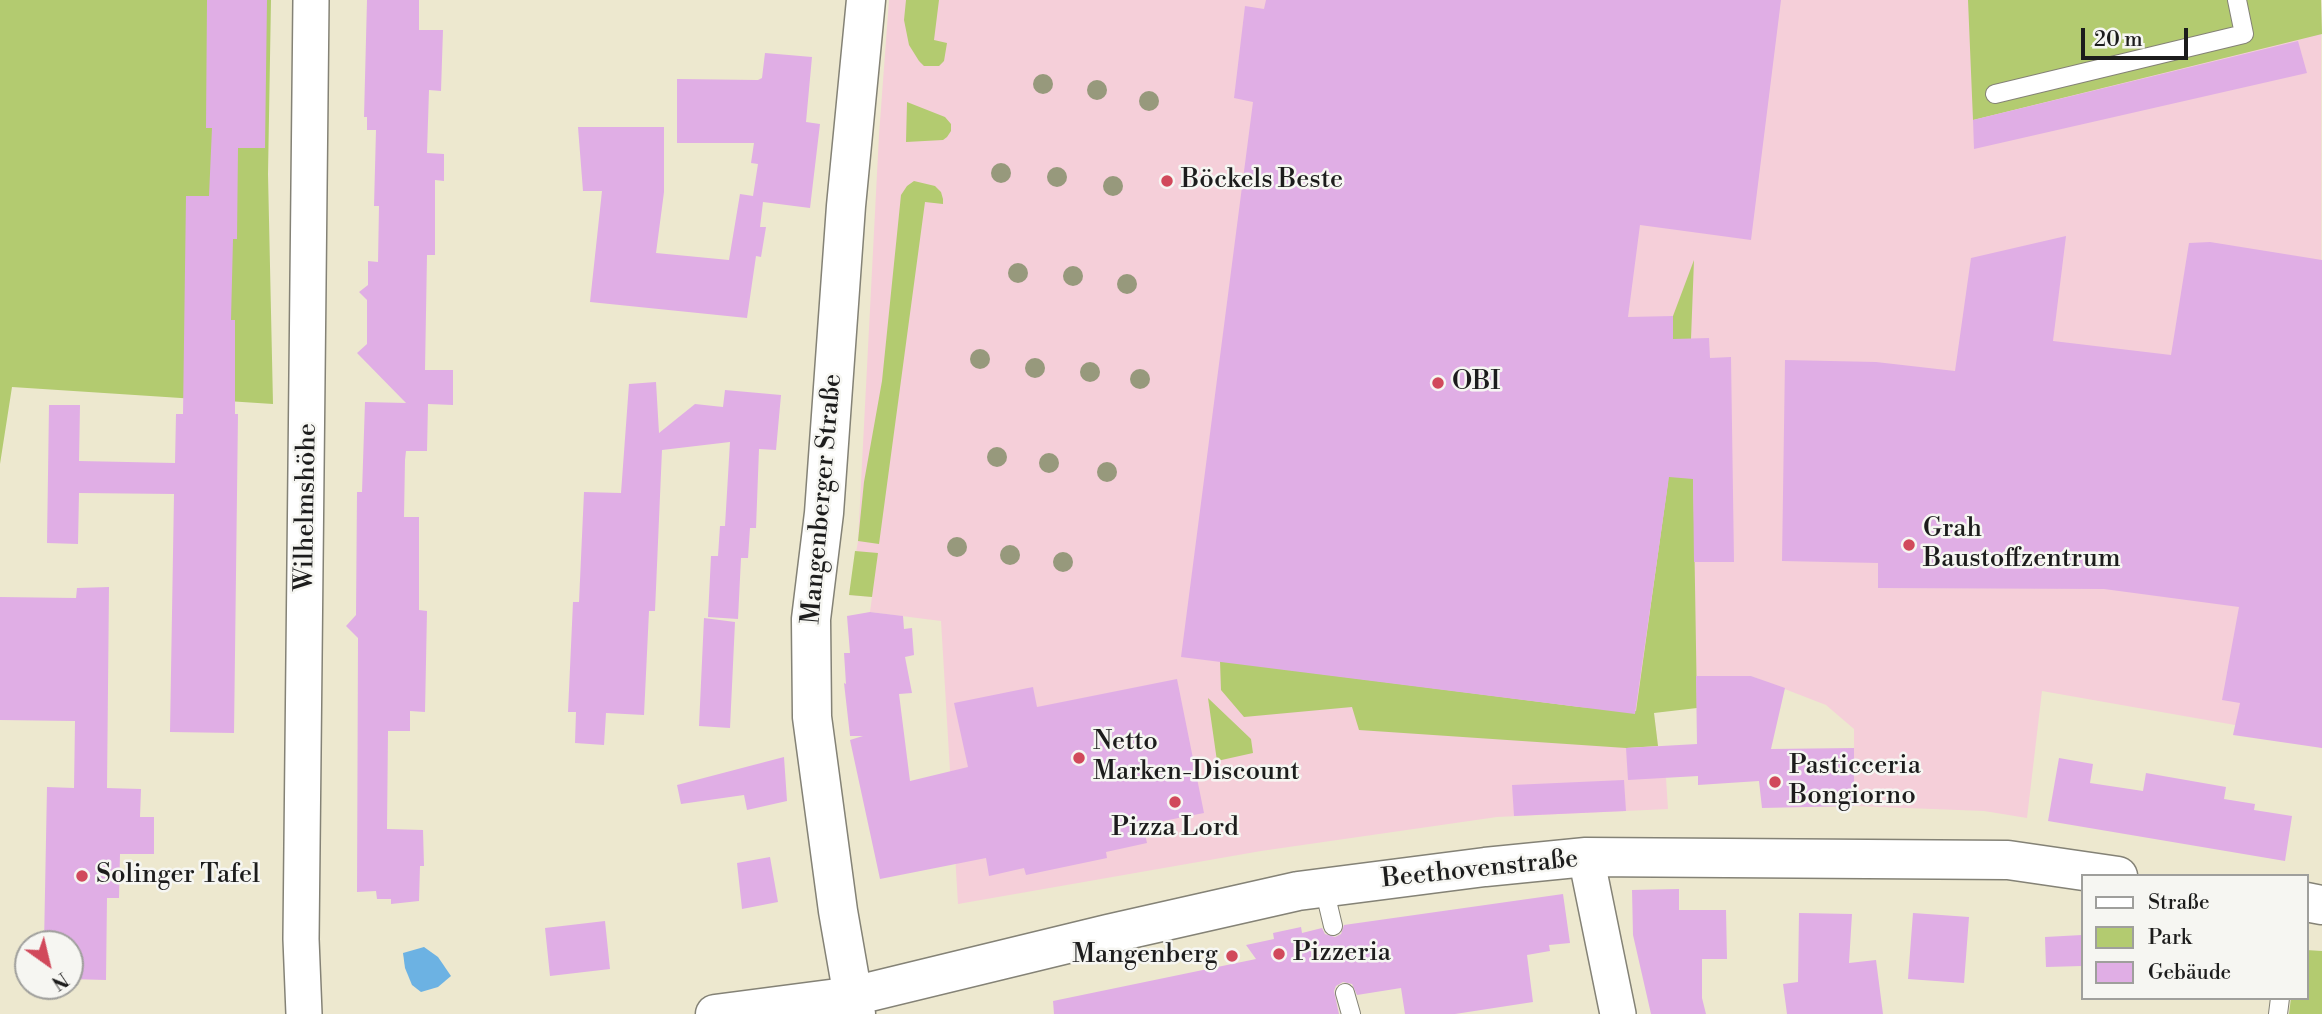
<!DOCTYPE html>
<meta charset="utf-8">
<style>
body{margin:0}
#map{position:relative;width:2322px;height:1014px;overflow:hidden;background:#ede8cf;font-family:"Libre Bodoni",serif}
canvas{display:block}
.legend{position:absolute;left:2081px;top:874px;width:228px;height:126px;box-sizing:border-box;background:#f6f6f2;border:2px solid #9f9f9c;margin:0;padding:9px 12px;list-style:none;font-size:21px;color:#1c1c1c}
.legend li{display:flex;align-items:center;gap:14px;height:35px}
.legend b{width:35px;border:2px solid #9f9f9c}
.north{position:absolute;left:14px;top:930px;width:70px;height:70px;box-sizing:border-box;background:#f6f6f2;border:2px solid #9f9f9c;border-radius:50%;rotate:146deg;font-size:19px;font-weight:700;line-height:28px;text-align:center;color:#1c1c1c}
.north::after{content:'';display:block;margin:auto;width:24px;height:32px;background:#d1495b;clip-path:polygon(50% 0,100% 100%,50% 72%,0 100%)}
.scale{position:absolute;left:2081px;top:28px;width:107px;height:32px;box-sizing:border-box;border:4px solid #1c1c1c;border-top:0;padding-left:9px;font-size:21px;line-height:24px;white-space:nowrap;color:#1c1c1c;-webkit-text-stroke:5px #f6f6f2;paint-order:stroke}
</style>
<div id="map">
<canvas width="2322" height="1014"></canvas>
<ul class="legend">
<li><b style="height:9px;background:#fff"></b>Straße</li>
<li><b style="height:19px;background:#b3cb70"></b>Park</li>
<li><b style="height:19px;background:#e0aee5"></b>Gebäude</li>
</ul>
<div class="north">N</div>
<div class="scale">20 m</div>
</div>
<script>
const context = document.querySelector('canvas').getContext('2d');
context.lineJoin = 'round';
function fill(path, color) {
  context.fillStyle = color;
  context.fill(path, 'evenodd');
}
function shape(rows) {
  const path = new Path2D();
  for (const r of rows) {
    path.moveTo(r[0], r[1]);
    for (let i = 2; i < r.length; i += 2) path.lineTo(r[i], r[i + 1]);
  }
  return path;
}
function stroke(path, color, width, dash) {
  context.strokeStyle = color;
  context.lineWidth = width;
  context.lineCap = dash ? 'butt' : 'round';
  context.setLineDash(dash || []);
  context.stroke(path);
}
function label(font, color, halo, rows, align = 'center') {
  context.font = font + ' "Libre Bodoni",serif';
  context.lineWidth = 5;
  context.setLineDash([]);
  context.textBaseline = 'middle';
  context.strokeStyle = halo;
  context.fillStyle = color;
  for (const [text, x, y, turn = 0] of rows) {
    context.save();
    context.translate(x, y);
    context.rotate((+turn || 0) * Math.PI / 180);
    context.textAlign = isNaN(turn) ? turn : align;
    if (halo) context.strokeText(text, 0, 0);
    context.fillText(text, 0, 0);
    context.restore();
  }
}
fill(shape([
 [889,0,2321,0,2322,748,2235,725,2042,691,2027,818,1984,811,1854,806,1854,729,1826,705,1751,676,1696,676,1654,713,1662,778,1666,778,1668,809,1497,817,1261,851,958,904,941,621,870,612,872,597,849,595,858,541,879,135]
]), '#f5cfd9');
fill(shape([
 [0,0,271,0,268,174,273,404,12,387,0,464],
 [906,0,939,0,934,40,947,43,944,61,939,66,924,66,919,61,909,45,904,20],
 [1968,0,2321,0,2322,34,1973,120],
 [907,102,945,117,951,124,951,131,947,137,943,140,906,142],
 [914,181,935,186,941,192,943,199,943,204,925,202,879,544,858,541,864,482,882,381,901,195,907,186],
 [1694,260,1691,339,1697,708,1654,713,1658,746,1626,748,1359,730,1352,707,1244,717,1221,690,1220,661,1580,707,1636,711,1668,482,1673,316],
 [855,551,878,553,872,597,849,595],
 [1208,698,1251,739,1253,753,1217,761],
 [2306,950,2322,951,2322,1014,2289,1014,2291,998,2306,998]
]), '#b3cb70');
fill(shape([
 [424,947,438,957,451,976,438,987,421,992,412,985,405,968,403,953]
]), '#6cb2e3');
fill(shape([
 [207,0,267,0,265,148,238,148,237,239,233,239,231,320,235,320,235,414,238,414,234,733,170,732,174,494,79,493,78,544,47,543,49,405,80,405,79,461,175,463,176,414,183,414,186,196,209,196,212,128,206,128],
 [367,0,419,0,419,30,443,30,441,91,429,90,427,153,444,154,444,181,435,180,435,255,427,255,425,370,453,370,453,405,428,404,427,451,406,451,405,460,404,517,419,517,419,610,427,611,425,712,410,711,410,731,388,731,387,829,423,830,424,866,420,866,419,901,391,904,391,899,377,899,376,891,357,892,358,638,346,626,356,615,357,492,362,492,365,402,406,403,357,353,367,344,367,300,359,292,368,285,368,261,378,262,379,206,374,206,376,130,367,130,367,117,364,117],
 [1266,0,1781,0,1751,240,1640,225,1628,317,1673,316,1673,339,1709,338,1710,358,1731,357,1734,562,1694,562,1693,479,1669,477,1635,714,1181,657,1253,102,1234,98,1245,6,1264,9],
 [2298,41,2307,73,1974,149,1973,120],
 [765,53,812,57,806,122,820,124,810,208,763,202,760,227,766,227,761,257,756,256,747,318,590,302,602,191,583,191,578,127,664,127,664,192,656,253,729,260,740,194,753,196,758,164,751,163,754,143,677,143,677,79,758,80,762,78],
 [2066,236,2053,341,2171,355,2189,243,2210,242,2322,260,2322,748,2233,735,2240,703,2222,700,2239,607,2104,589,1878,588,1878,563,1782,561,1785,360,1876,362,1955,371,1971,258],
 [656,382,659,433,695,404,723,407,725,390,781,395,776,450,759,449,756,528,750,528,748,558,741,558,738,619,708,617,711,556,718,556,720,526,725,526,730,442,662,450,655,611,649,611,644,715,606,713,604,745,575,743,576,712,568,712,573,602,579,602,584,492,621,493,629,384],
 [109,587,107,788,141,789,140,817,154,817,154,854,120,854,119,898,107,898,106,980,70,979,70,944,44,944,47,787,74,788,75,721,0,720,0,597,76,598,77,588],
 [870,612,903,616,904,629,912,628,914,655,905,657,912,693,899,694,910,781,968,767,954,703,1033,687,1037,707,1177,679,1204,813,1143,825,1147,843,1106,852,1107,858,1026,875,1024,868,989,876,986,858,880,879,850,740,863,736,850,736,844,683,846,684,844,653,850,653,847,616],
 [704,618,735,622,730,728,699,726],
 [1696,676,1751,676,1785,688,1771,749,1854,748,1854,806,1762,808,1759,781,1698,785,1698,776,1628,780,1626,748,1697,744],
 [784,757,787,801,747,810,744,795,681,804,677,785],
 [2059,758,2093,764,2090,783,2143,791,2146,773,2226,787,2224,799,2255,804,2254,810,2292,816,2285,861,2048,821],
 [1624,780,1626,811,1514,816,1512,785],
 [770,857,778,902,742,909,737,863],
 [1679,889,1679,910,1726,910,1727,959,1702,959,1702,998,1706,1014,1651,1014,1633,935,1632,890],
 [1563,894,1570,943,1549,945,1550,951,1527,955,1533,1002,1455,1014,1405,1014,1401,988,1357,995,1352,984,1343,982,1336,986,1334,991,1339,1014,1054,1014,1053,1001,1256,959,1246,945,1274,939,1273,933,1301,927,1302,933,1322,928,1325,934,1335,937,1341,934,1344,925],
 [1799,913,1852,914,1849,963,1876,960,1883,1014,1787,1014,1783,984,1798,982],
 [1913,913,1969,917,1964,983,1908,979],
 [605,921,610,969,550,976,545,928],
 [2082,935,2082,966,2046,967,2045,937]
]), '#e0aee5');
const service = shape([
 [1995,94,2244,34,2237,0],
 [1324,888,1333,926],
 [1345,993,1351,1014],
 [2278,1014,2280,998]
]);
const minor = shape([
 [1586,857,1618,1014],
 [304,1014,301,939,311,0]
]);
const tertiary = shape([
 [715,1014,853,996]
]);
const secondary = shape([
 [2306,902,2322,905],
 [853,996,1108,934,1298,891,1485,867,1586,857,2008,860,2118,876],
 [856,1014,838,911,812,717,811,619,824,513,846,206,866,0]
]);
stroke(service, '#848276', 20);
stroke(minor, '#848276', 38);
stroke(tertiary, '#848276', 41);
stroke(secondary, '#848276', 41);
stroke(service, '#fff', 18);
stroke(minor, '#fff', 35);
stroke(tertiary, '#fff', 38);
stroke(secondary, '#fff', 38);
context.fillStyle = '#97997c';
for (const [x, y] of [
 [1043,84],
 [1097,90],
 [1149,101],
 [1001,173],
 [1057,177],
 [1113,186],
 [1018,273],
 [1073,276],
 [1127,284],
 [980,359],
 [1035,368],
 [1090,372],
 [1140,379],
 [997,457],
 [1049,463],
 [1107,472],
 [957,547],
 [1010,555],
 [1063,562]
]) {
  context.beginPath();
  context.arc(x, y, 10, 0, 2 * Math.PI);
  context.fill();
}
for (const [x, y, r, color] of [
 [1167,181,7,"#d1495b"],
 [1438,383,7,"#d1495b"],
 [1909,545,7,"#d1495b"],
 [1079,758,7,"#d1495b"],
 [1775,782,7,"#d1495b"],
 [1175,802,7,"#d1495b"],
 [82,876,7,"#d1495b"],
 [1279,954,7,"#d1495b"],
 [1232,956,7,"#d1495b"]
]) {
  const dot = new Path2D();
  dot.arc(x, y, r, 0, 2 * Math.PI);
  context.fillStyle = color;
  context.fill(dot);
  stroke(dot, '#f6f6f2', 2.5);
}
label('26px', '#1c1c1c', '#f6f6f2', [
 ["Böckels Beste",1181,181],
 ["OBI",1452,383],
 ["Grah",1923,530],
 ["Baustoffzentrum",1923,560],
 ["Netto",1093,743],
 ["Marken-Discount",1093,773],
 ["Pasticceria",1789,767],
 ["Bongiorno",1789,797],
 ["Pizza Lord",1175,829,"center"],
 ["Solinger Tafel",96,876],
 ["Pizzeria",1293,954],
 ["Mangenberg",1218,956,"right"]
], 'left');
label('26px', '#1c1c1c', '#f6f6f2', [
 ["Mangenberger Straße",823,499,-85],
 ["Wilhelmshöhe",307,507,-89],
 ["Beethovenstraße",1480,870,-6]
]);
</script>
